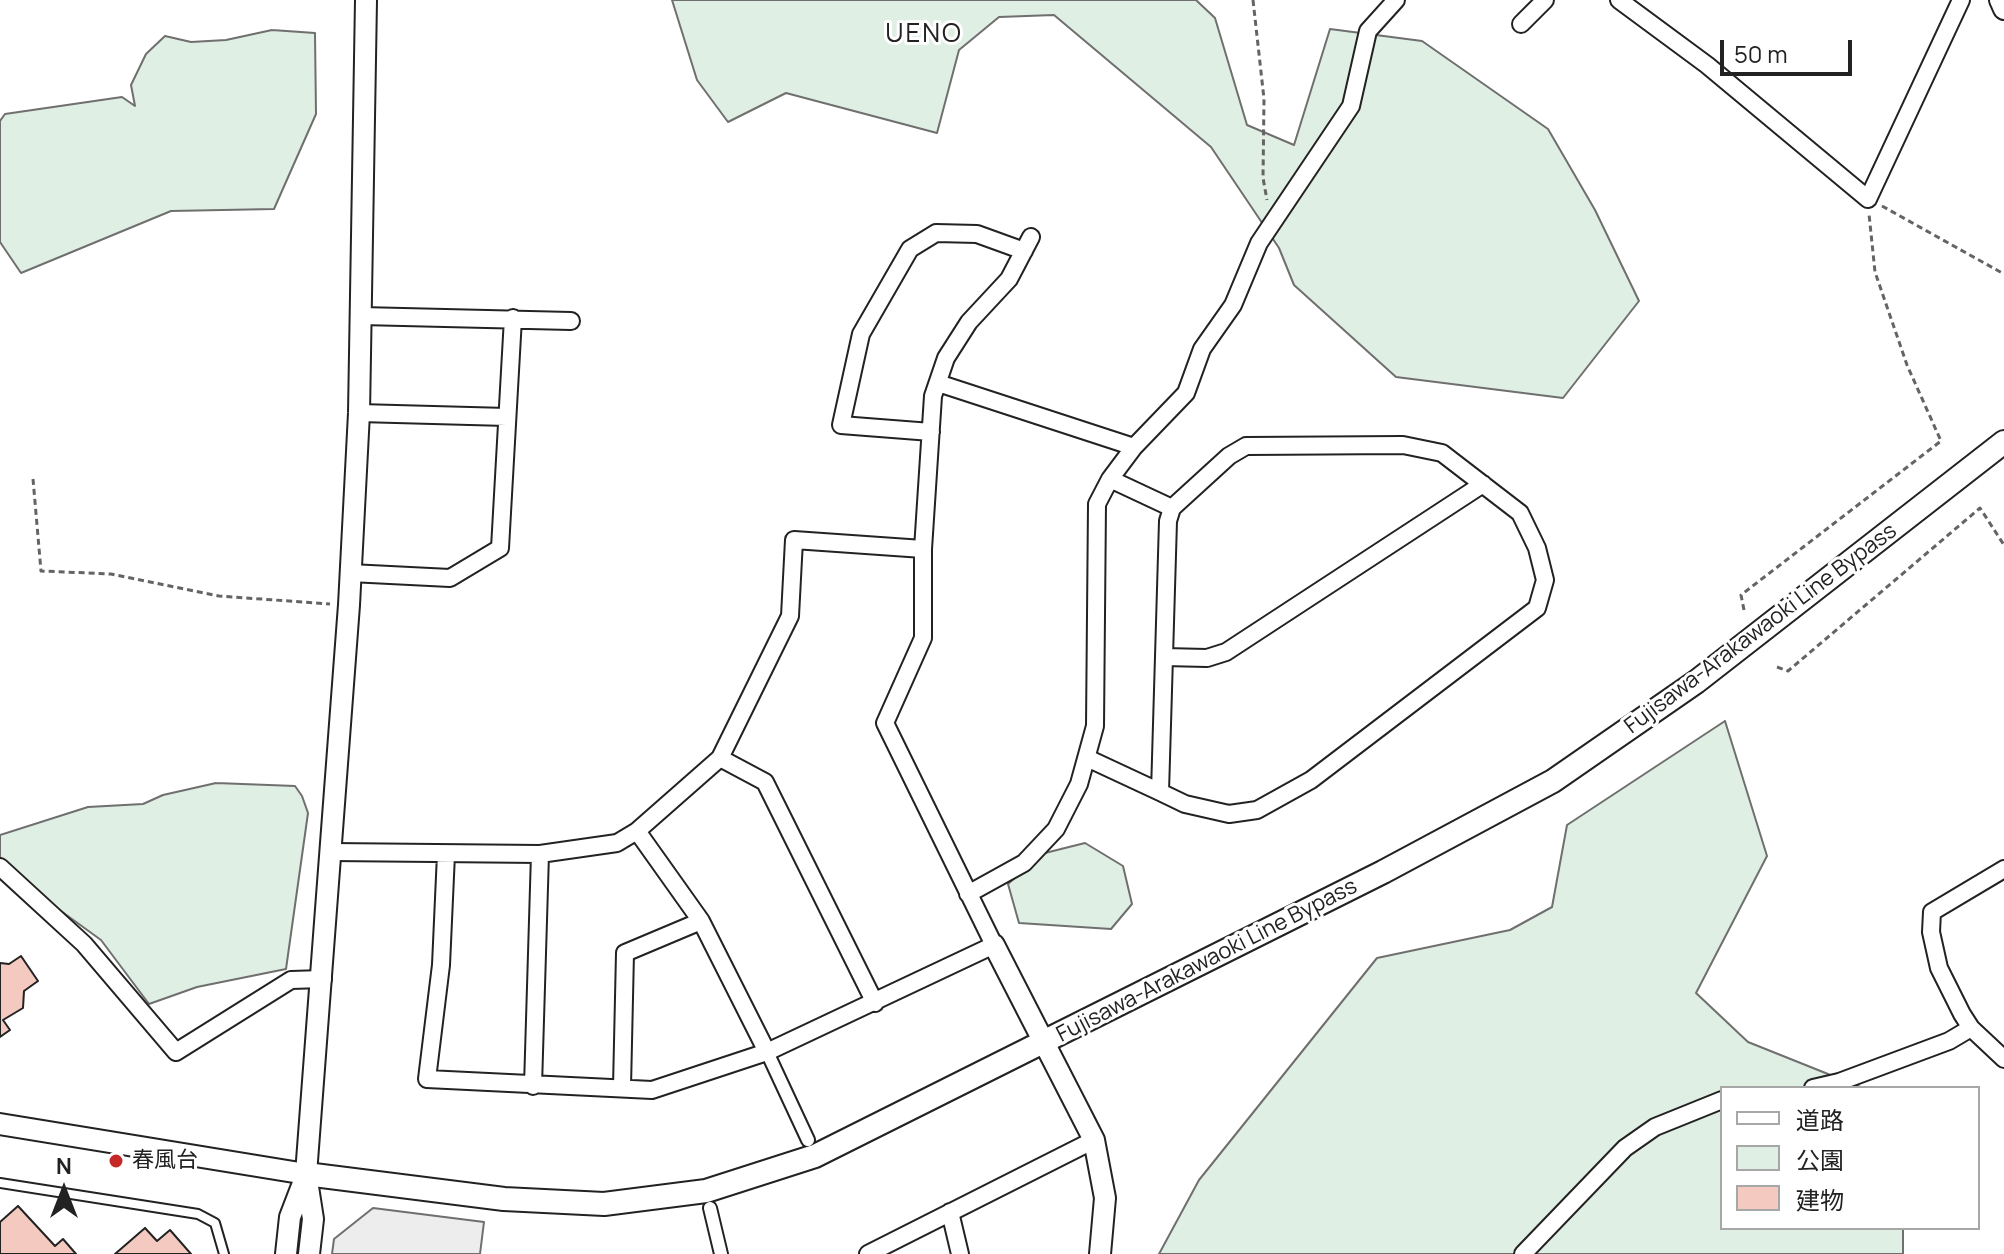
<!DOCTYPE html>
<meta charset="utf-8">
<style>
body{margin:0}
#map{position:relative;width:2004px;height:1254px;overflow:hidden;background:#fff;font-family:Manrope,"Noto Sans JP",sans-serif}
canvas{display:block}
.legend{position:absolute;left:1720px;top:1086px;width:260px;height:144px;box-sizing:border-box;background:#fff;border:2px solid #a7a7a7;margin:0;padding:10px 14px;list-style:none;font-size:24px;color:#222}
.legend li{display:flex;align-items:center;gap:16px;height:40px}
.legend b{width:40px;border:2px solid #a7a7a7}
.north{position:absolute;left:24px;top:1150px;width:80px;height:80px;-webkit-text-stroke:6px #fff;paint-order:stroke;rotate:0deg;font-size:22px;font-weight:700;line-height:32px;text-align:center;color:#222}
.north::after{content:'';display:block;margin:auto;width:28px;height:36px;background:#222;clip-path:polygon(50% 0,100% 100%,50% 72%,0 100%)}
.scale{position:absolute;left:1720px;top:40px;width:132px;height:36px;box-sizing:border-box;border:4px solid #222;border-top:0;padding-left:10px;font-size:24px;line-height:28px;white-space:nowrap;color:#222;-webkit-text-stroke:6px #fff;paint-order:stroke}
</style>
<div id="map">
<canvas width="2004" height="1254"></canvas>
<ul class="legend">
<li><b style="height:10px;background:#fff"></b>道路</li>
<li><b style="height:22px;background:#e0efe3"></b>公園</li>
<li><b style="height:22px;background:#f3c9c0"></b>建物</li>
</ul>
<div class="north">N</div>
<div class="scale">50 m</div>
</div>
<script>
const context = document.querySelector('canvas').getContext('2d');
context.lineJoin = 'round';
function fill(path, color) {
  context.fillStyle = color;
  context.fill(path, 'evenodd');
}
function shape(rows) {
  const path = new Path2D();
  for (const r of rows) {
    path.moveTo(r[0], r[1]);
    for (let i = 2; i < r.length; i += 2) path.lineTo(r[i], r[i + 1]);
  }
  return path;
}
function stroke(path, color, width, dash) {
  context.strokeStyle = color;
  context.lineWidth = width;
  context.lineCap = dash ? 'butt' : 'round';
  context.setLineDash(dash || []);
  context.stroke(path);
}
function label(font, color, halo, rows, align = 'center') {
  context.font = font + ' Manrope,"Noto Sans JP",sans-serif';
  context.lineWidth = 6;
  context.setLineDash([]);
  context.textBaseline = 'middle';
  context.strokeStyle = halo;
  context.fillStyle = color;
  for (const [text, x, y, turn = 0] of rows) {
    context.save();
    context.translate(x, y);
    context.rotate((+turn || 0) * Math.PI / 180);
    context.textAlign = isNaN(turn) ? turn : align;
    if (halo) context.strokeText(text, 0, 0);
    context.fillText(text, 0, 0);
    context.restore();
  }
}
const green = shape([
 [672,0,1196,0,1215,18,1247,125,1294,145,1330,29,1422,41,1548,129,1595,210,1639,301,1563,398,1396,377,1294,285,1279,248,1211,147,1054,15,999,17,959,50,937,133,786,93,728,122,697,80,672,0],
 [272,30,315,33,316,114,274,209,171,211,21,273,0,242,0,121,5,114,122,97,135,106,131,85,146,54,165,36,191,42,226,40,272,30],
 [1725,721,1767,856,1696,993,1748,1042,1863,1088,1722,1088,1722,1228,1903,1228,1903,1254,1159,1254,1199,1180,1377,958,1510,930,1552,907,1567,825,1725,721],
 [216,783,295,786,302,796,308,813,286,969,197,987,149,1004,101,940,54,906,0,857,0,835,88,807,143,804,163,795,216,783],
 [1085,843,1123,866,1132,904,1111,929,1019,923,1008,884,1041,854,1085,843]
]);
fill(green, '#e0efe3');
stroke(green, '#6f6f6f', 2);
const parking = shape([
 [373,1208,484,1222,480,1254,332,1254,334,1239,373,1208]
]);
fill(parking, '#ededed');
stroke(parking, '#6f6f6f', 2);
const building = shape([
 [21,956,38,981,24,991,23,1008,3,1020,10,1030,0,1037,0,963,9,964,21,956],
 [18,1206,55,1246,63,1239,76,1254,0,1254,0,1222,18,1206],
 [145,1228,157,1241,170,1230,191,1254,115,1254,145,1228]
]);
fill(building, '#f3c9c0');
stroke(building, '#222', 2);
const service = shape([
 [0,1183,198,1214,215,1223,224,1254]
]);
const pedestrian = shape([
 [767,1052,808,1140],
 [710,1208,721,1254]
]);
const minor = shape([
 [1619,0,1707,65,1868,199,1961,0],
 [1521,24,1545,0],
 [361,316,571,321],
 [938,383,1134,447],
 [359,413,507,417],
 [931,432,841,425,861,334,910,249,936,233,977,234,1024,251],
 [1110,479,1172,508],
 [350,573,450,578,500,548,513,318],
 [1164,657,1207,658,1226,652,1483,484],
 [720,758,765,782,875,1003],
 [1087,758,1160,792,1185,804,1229,814,1257,810,1311,780,1537,608,1545,580,1537,548,1520,513,1442,453,1403,445,1246,446,1229,456,1172,508,1168,521,1160,792],
 [637,831,701,921,767,1052],
 [331,852,540,854,617,843,637,831,720,758,790,616,794,540,923,549],
 [446,854,441,965,427,1079,652,1090,767,1052,994,945,885,723,923,638,923,549,933,396,946,358,969,322,1009,279,1031,237],
 [0,867,84,944,176,1052,291,980,323,979],
 [2004,869,1932,912,1931,932,1939,968,1962,1014,1971,1028,2004,1059],
 [968,894,1024,863,1056,829,1079,784,1095,726,1097,504,1110,479,1134,447,1186,393,1202,349,1233,305,1259,243,1351,106,1368,31,1396,0],
 [533,1086,540,854],
 [622,1087,625,953,701,921],
 [1813,1088,1839,1082,1949,1041,1971,1028],
 [950,1212,960,1254],
 [868,1254,1094,1140],
 [1523,1254,1625,1148,1655,1127,1722,1100]
]);
const tertiary = shape([
 [2000,0,2004,9],
 [994,945,1094,1140,1105,1198,1100,1254],
 [0,1124,306,1174],
 [286,1254,290,1217,305,1178],
 [309,1254,313,1219,306,1174,349,605,359,413,366,0]
]);
const secondary = shape([
 [306,1174,504,1199,604,1204,706,1191,815,1156,1383,872,1553,781,1696,682,2004,442]
]);
stroke(service, '#222', 12);
stroke(pedestrian, '#222', 16);
stroke(minor, '#222', 20);
stroke(tertiary, '#222', 24);
stroke(secondary, '#222', 26);
stroke(shape([
 [1253,0,1264,99,1263,178,1267,200],
 [1882,206,2004,274],
 [33,479,41,571,111,574,219,596,330,604],
 [1744,610,1741,595,1941,441,1907,365,1875,272,1869,214],
 [1777,667,1788,671,1980,508,2004,545]
]), '#646464', 3, [6, 4]);
stroke(service, '#fff', 8);
stroke(pedestrian, '#fff', 12);
stroke(minor, '#fff', 16);
stroke(tertiary, '#fff', 20);
stroke(secondary, '#fff', 22);
for (const [x, y, r, color] of [
 [116,1161,8,"#c62828"]
]) {
  const dot = new Path2D();
  dot.arc(x, y, r, 0, 2 * Math.PI);
  context.fillStyle = color;
  context.fill(dot);
  stroke(dot, '#fff', 3);
}
label('22px', '#222', '#fff', [
 ["Fujisawa-Arakawaoki Line Bypass",1761,629,-37],
 ["Fujisawa-Arakawaoki Line Bypass",1207,961,-27]
]);
label('22px', '#222', '#fff', [
 ["春風台",132,1161]
], 'left');
context.letterSpacing = '2px';
label('26px', '#222', '#fff', [
 ["UENO",924,35]
]);
context.letterSpacing = '0px';
</script>
